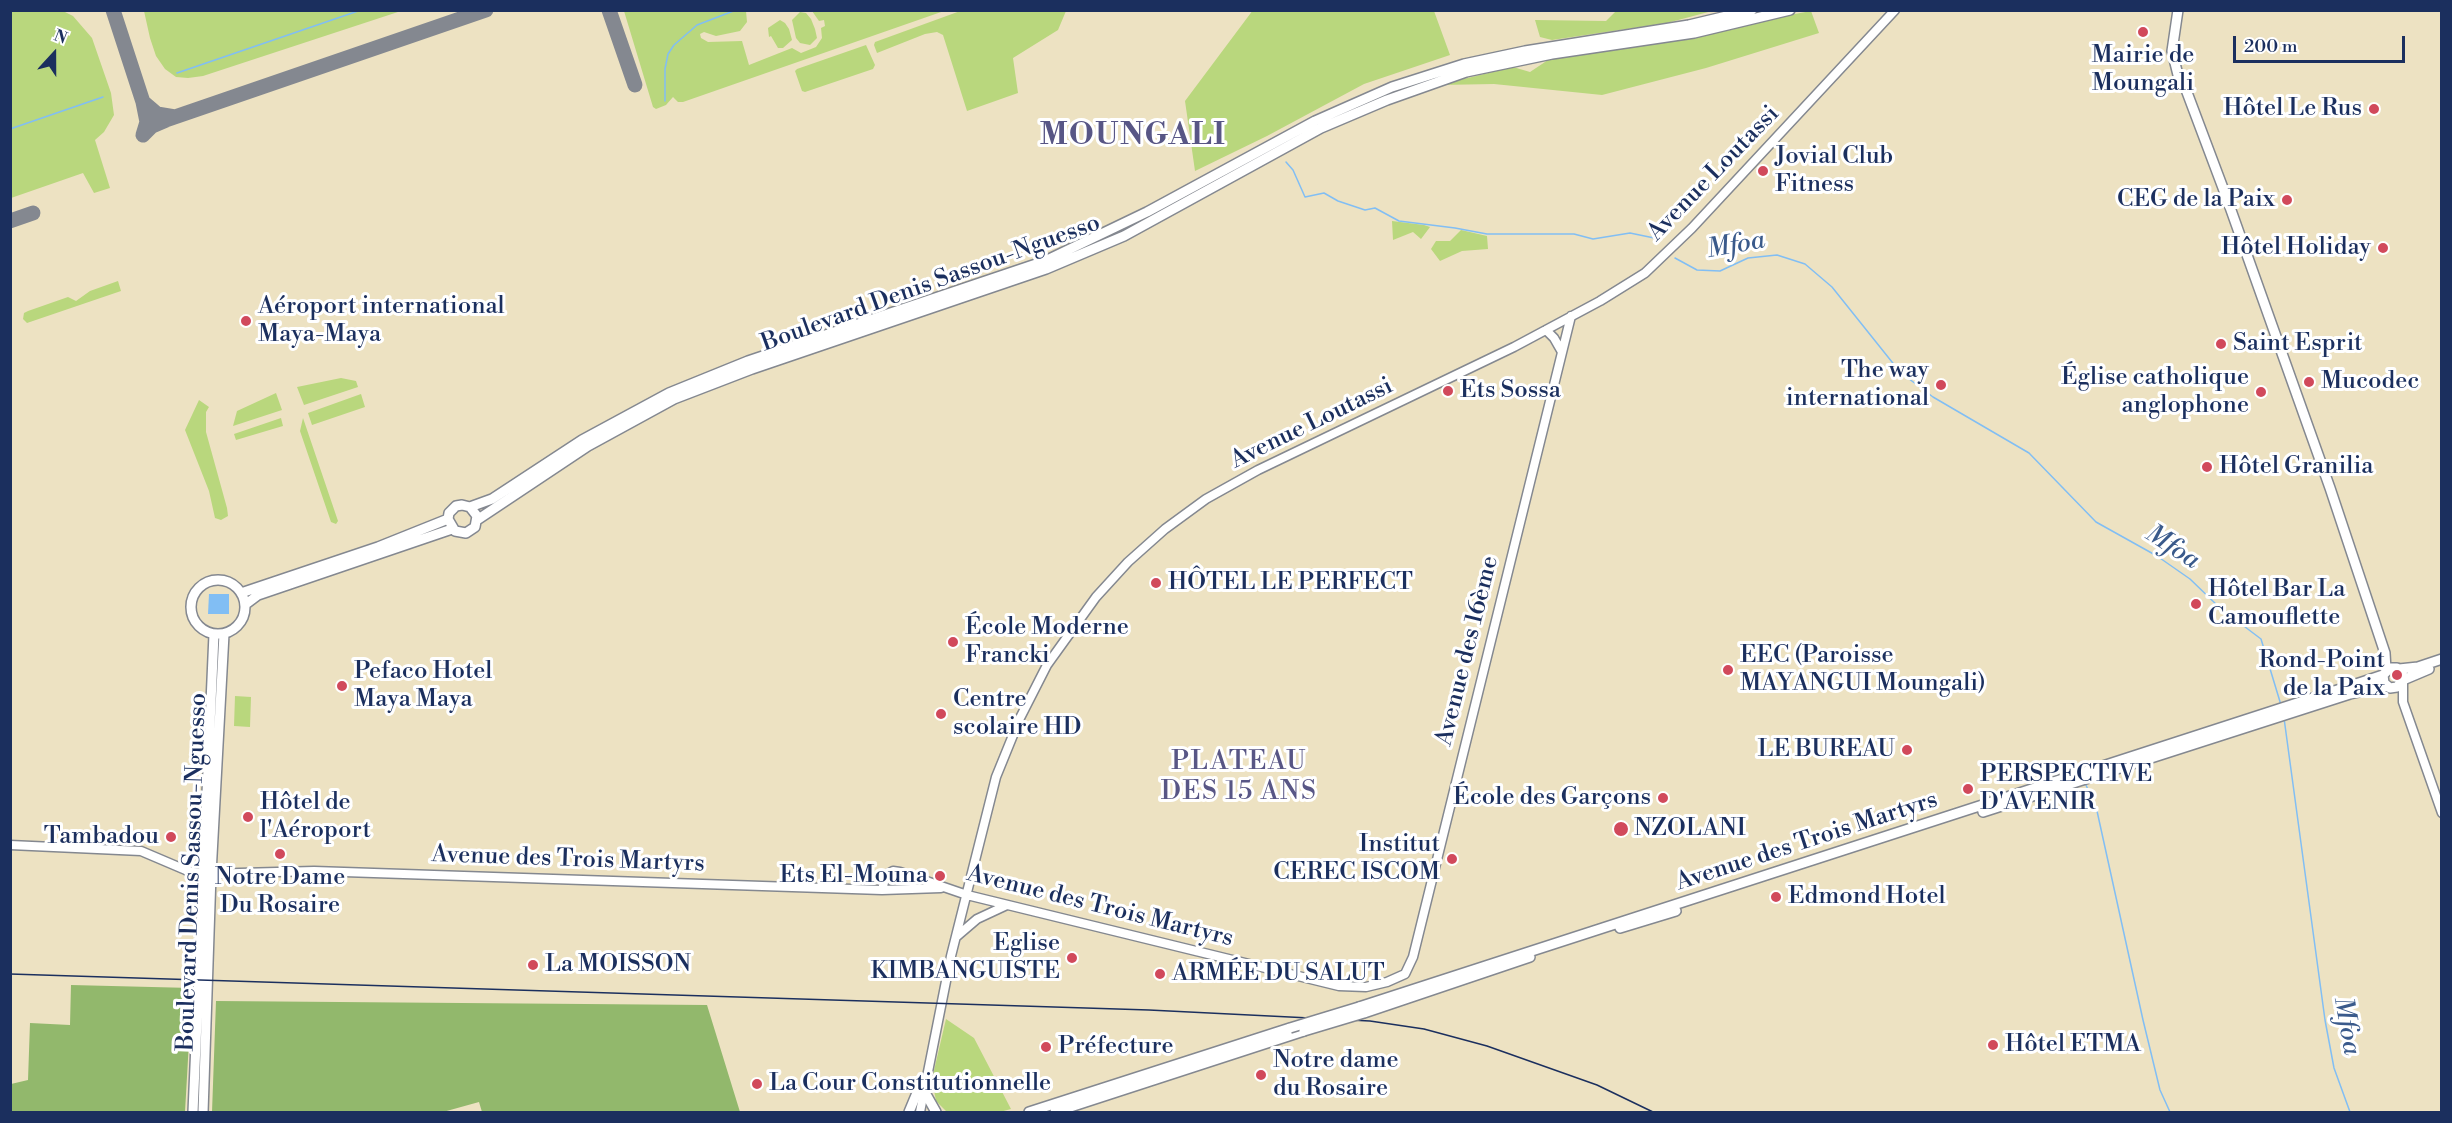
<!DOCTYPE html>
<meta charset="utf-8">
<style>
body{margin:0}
#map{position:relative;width:2452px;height:1123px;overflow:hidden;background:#ede2c2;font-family:"Libre Bodoni",serif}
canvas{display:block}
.frame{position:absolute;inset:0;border:12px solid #1b2f5e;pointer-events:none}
.north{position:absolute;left:24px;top:24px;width:60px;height:60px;-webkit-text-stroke:4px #fff;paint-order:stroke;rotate:21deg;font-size:16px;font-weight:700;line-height:24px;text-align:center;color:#1b2f5e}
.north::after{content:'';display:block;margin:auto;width:21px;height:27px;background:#1b2f5e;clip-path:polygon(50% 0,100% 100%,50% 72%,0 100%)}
.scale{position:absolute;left:2233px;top:36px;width:172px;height:27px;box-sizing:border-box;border:3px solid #1b2f5e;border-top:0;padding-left:8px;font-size:18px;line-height:21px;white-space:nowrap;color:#1b2f5e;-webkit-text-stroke:4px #fff;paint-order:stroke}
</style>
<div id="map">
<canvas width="2452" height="1123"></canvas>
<div class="frame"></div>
<div class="north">N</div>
<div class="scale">200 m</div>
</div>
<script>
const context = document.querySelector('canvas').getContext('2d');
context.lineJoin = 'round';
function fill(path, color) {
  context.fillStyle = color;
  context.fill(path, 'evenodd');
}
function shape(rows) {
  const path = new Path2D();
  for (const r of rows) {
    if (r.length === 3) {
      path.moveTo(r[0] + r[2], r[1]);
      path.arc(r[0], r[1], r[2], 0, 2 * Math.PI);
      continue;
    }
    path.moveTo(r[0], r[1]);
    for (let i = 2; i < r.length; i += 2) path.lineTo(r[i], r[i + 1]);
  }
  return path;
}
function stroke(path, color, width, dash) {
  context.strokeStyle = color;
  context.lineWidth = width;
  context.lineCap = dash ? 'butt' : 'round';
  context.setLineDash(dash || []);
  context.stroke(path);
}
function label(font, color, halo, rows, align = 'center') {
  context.font = font + ' "Libre Bodoni",serif';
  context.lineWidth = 6;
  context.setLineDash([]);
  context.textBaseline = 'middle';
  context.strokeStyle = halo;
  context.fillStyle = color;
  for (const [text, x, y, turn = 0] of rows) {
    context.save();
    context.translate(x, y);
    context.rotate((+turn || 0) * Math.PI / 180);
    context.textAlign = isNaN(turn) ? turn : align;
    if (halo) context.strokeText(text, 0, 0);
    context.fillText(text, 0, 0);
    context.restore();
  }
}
fill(shape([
 [963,10,1066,10,1066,11,1058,30,1013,58,1018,93,967,111,943,35,937,32,925,34,877,53,874,45,875,42],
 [1253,10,1434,11,1450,55,1364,84,1267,136,1195,171,1185,101],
 [10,11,63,11,73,16,92,38,111,93,114,115,104,132,95,140,110,188,94,193,83,173,11,198],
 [144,11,144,10,401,11,203,76,188,78,176,77,165,69,156,56,150,38],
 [624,11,746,11,747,22,740,31,716,36,704,32,700,34,701,38,708,42,742,41,749,65,792,48,801,53,816,47,822,38,821,28,825,26,824,20,819,21,812,11,944,11,683,102,678,102,673,97,666,105,656,109,653,107],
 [1616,11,1616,10,1712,11,1667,23,1552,40,1540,37,1535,20,1606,21],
 [1811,11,1819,33,1706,68,1602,95,1494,84,1439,85,1513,67,1530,72,1548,60],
 [800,12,806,13,811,19,815,29,817,38,810,45,800,43,796,38,792,20],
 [780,20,785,23,789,29,792,40,783,48,778,48,771,36,769,37,768,28],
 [866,45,875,65,873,69,805,92,802,91,795,71,797,69],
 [1392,221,1424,225,1430,227,1421,239,1413,232,1393,240],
 [1461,230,1487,236,1488,249,1462,251,1440,261,1431,249,1436,241,1450,241],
 [118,281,121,291,27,323,23,319,24,313,28,311,68,297,76,301,90,291],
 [341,378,356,381,358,387,304,405,297,387],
 [276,393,282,410,233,426,237,411],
 [361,394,365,407,312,425,308,413],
 [199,400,209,407,206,412,206,432,227,508,228,516,221,520,215,518,209,491,185,430],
 [281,418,283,426,236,440,234,434],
 [303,418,338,521,336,524,331,522,300,431],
 [235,696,251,697,250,727,234,726],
 [946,1019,974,1038,1011,1109,1000,1112,947,1112,936,1101,932,1079]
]), '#b9d77d');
fill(shape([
 [71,985,192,988,185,1112,11,1112,11,1084,28,1080,30,1023,70,1025],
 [216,1001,707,1005,740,1112,482,1112,479,1102,443,1112,212,1112]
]), '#92b86c');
fill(shape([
 [209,594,229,594,229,614,208,614]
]), '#81bef4');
stroke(shape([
 [177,73,361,10],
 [665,101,665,69,668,54,674,45,697,25,736,10],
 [10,129,103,97],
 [1286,162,1293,170,1305,197,1324,193,1338,201,1365,210,1375,208,1399,221,1455,228,1487,234,1574,234,1593,239,1630,233,1659,239],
 [1675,258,1697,270,1720,271,1748,258,1777,255,1805,264,1832,287,1900,372,1933,397,2029,453,2096,522,2157,556,2190,579,2220,608,2261,639,2281,705],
 [2284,718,2325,1020,2334,1068,2350,1112],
 [2086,785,2097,811,2143,1020,2160,1090,2170,1112]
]), '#81bef4', 1.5);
stroke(shape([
 [113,10,143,102],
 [609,10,635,85],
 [144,134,152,126,166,120,486,10],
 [143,135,147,122,143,102,157,114,175,117],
 [10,221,33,213]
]), '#848890', 15);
const secondary = shape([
 [1546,330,1554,338,1562,352],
 [2403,682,2403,702,2442,813],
 [10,845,141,851,188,871,203,874,314,871,882,890,941,888],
 [882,890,886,875,893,871,900,872,967,895,1339,986,1366,987,1387,982,1405,974,1413,957,1571,316],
 [956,937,977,919,1007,905],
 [920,1112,951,956,996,777,1020,718,1047,665,1096,597,1128,562,1165,529,1206,499,1258,470,1514,347,1600,301,1645,273,1692,228,1895,10]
]);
const primary = shape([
 [2178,10,2172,51,2178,75,2185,87,2226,196,2330,488,2385,653,2386,670],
 [470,507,477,516,475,527,466,533,455,531,448,519,449,513,456,506,462,505,470,507,492,499,582,440,669,393,748,361,1045,261,1147,212,1315,121,1392,87,1464,64,1525,51,1689,25,1752,10],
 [477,520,588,446,674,399,752,369,1046,269,1124,236,1321,128,1387,100,1466,72,1552,54,1694,33,1790,10],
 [218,607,27],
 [241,593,378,547,448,519],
 [246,604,258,595,452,529],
 [2399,669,2418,667,2442,659],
 [2403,680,2429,669],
 [1983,812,2350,694,2387,686],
 [188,871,203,886],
 [1620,928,1676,911],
 [1359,1007,2362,682,2383,675,2390,668,2397,668,2402,671,2403,680,2397,687,2390,688,2384,683,2383,675],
 [1364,1013,1530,957],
 [923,1089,936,1112],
 [193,1112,214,634],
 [203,1112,211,874,224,634],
 [909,1112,919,1088],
 [1029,1112,1290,1028],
 [1055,1112,1304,1031]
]);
stroke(secondary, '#848890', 11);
stroke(primary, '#848890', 12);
stroke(secondary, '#fff', 8);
stroke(primary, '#fff', 9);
stroke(shape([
 [10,974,1149,1010,1370,1021,1424,1029,1487,1046,1597,1085,1653,1112]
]), '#1b2f5e', 1.5);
const primaryBridge = shape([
 [1290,1028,1359,1007],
 [1304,1031,1364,1013]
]);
stroke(primaryBridge, '#848890', 12, []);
stroke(primaryBridge, '#fff', 9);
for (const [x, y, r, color] of [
 [2143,32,6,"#d1495b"],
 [2374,109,6,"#d1495b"],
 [1763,171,6,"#d1495b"],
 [2287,200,6,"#d1495b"],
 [2383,248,6,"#d1495b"],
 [246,321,6,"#d1495b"],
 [2221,344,6,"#d1495b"],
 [2309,382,6,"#d1495b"],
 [1941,385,6,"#d1495b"],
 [1448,391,6,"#d1495b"],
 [2261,392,6,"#d1495b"],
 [2207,467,6,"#d1495b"],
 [1156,583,6,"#d1495b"],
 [2196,604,6,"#d1495b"],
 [953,642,6,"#d1495b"],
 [1728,670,6,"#d1495b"],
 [2397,675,6,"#d1495b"],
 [342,686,6,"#d1495b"],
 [941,714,6,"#d1495b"],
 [1907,750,6,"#d1495b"],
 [1968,789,6,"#d1495b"],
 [1663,798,6,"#d1495b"],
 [248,817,6,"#d1495b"],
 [1621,829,8,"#d1495b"],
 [171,837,6,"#d1495b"],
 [280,854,6,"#d1495b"],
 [1452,859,6,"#d1495b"],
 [940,876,6,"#d1495b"],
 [1776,897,6,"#d1495b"],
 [1072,958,6,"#d1495b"],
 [533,965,6,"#d1495b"],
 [1160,974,6,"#d1495b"],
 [1993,1045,6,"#d1495b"],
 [1046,1047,6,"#d1495b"],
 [1261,1075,6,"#d1495b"],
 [757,1084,6,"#d1495b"]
]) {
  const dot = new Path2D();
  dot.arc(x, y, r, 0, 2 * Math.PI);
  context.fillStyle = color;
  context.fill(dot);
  stroke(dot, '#fff', 2);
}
label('24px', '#1b2f5e', '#fff', [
 ["Mairie de",2143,56,"center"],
 ["Moungali",2143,84,"center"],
 ["Hôtel Le Rus",2362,109,"right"],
 ["Jovial Club",1775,157],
 ["Fitness",1775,185],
 ["CEG de la Paix",2275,200,"right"],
 ["Hôtel Holiday",2371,248,"right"],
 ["Aéroport international",258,307],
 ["Maya-Maya",258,335],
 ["Saint Esprit",2233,344],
 ["The way",1929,371,"right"],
 ["international",1929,399,"right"],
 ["Église catholique",2249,378,"right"],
 ["anglophone",2249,406,"right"],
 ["Mucodec",2321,382],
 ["Ets Sossa",1460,391],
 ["Hôtel Granilia",2219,467],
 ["HÔTEL LE PERFECT",1168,583],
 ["Hôtel Bar La",2208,590],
 ["Camouflette",2208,618],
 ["École Moderne",965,628],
 ["Francki",965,656],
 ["EEC (Paroisse",1740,656],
 ["MAYANGUI Moungali)",1740,684],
 ["Rond-Point",2385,661,"right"],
 ["de la Paix",2385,689,"right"],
 ["Pefaco Hotel",354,672],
 ["Maya Maya",354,700],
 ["Centre",953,700],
 ["scolaire HD",953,728],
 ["LE BUREAU",1895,750,"right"],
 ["PERSPECTIVE",1980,775],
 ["D'AVENIR",1980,803],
 ["École des Garçons",1651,798,"right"],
 ["Hôtel de",260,803],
 ["l'Aéroport",260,831],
 ["NZOLANI",1634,829],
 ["Tambadou",159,837,"right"],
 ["Institut",1440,845,"right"],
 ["CEREC ISCOM",1440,873,"right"],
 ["Ets El-Mouna",928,876,"right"],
 ["Notre Dame",280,878,"center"],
 ["Du Rosaire",280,906,"center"],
 ["Edmond Hotel",1788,897],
 ["Eglise",1060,944,"right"],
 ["KIMBANGUISTE",1060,972,"right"],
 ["La MOISSON",545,965],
 ["ARMÉE DU SALUT",1172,974],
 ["Hôtel ETMA",2005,1045],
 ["Préfecture",1058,1047],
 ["Notre dame",1273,1061],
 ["du Rosaire",1273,1089],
 ["La Cour Constitutionnelle",769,1084]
], 'left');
label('24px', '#1b2f5e', '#fff', [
 ["Avenue Loutassi",1714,174,-46],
 ["Boulevard Denis Sassou-Nguesso",931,284,-20],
 ["Avenue Loutassi",1312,424,-26],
 ["Avenue des 16ème",1468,651,-76],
 ["Avenue des Trois Martyrs",1807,842,-18],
 ["Avenue des Trois Martyrs",568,860,2],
 ["Boulevard Denis Sassou-Nguesso",193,872,-88],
 ["Avenue des Trois Martyrs",1100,907,14]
]);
label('italic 26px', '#3a5a8b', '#fff', [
 ["Mfoa",1736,246,-10],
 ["Mfoa",2172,548,33],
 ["Mfoa",2346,1026,80]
]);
context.letterSpacing = '1.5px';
label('26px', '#585685', '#fff', [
 ["PLATEAU",1239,763],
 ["DES 15 ANS",1239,793]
]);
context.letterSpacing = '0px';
context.letterSpacing = '1.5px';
label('bold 30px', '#585685', '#fff', [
 ["MOUNGALI",1133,137]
]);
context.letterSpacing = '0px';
</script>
